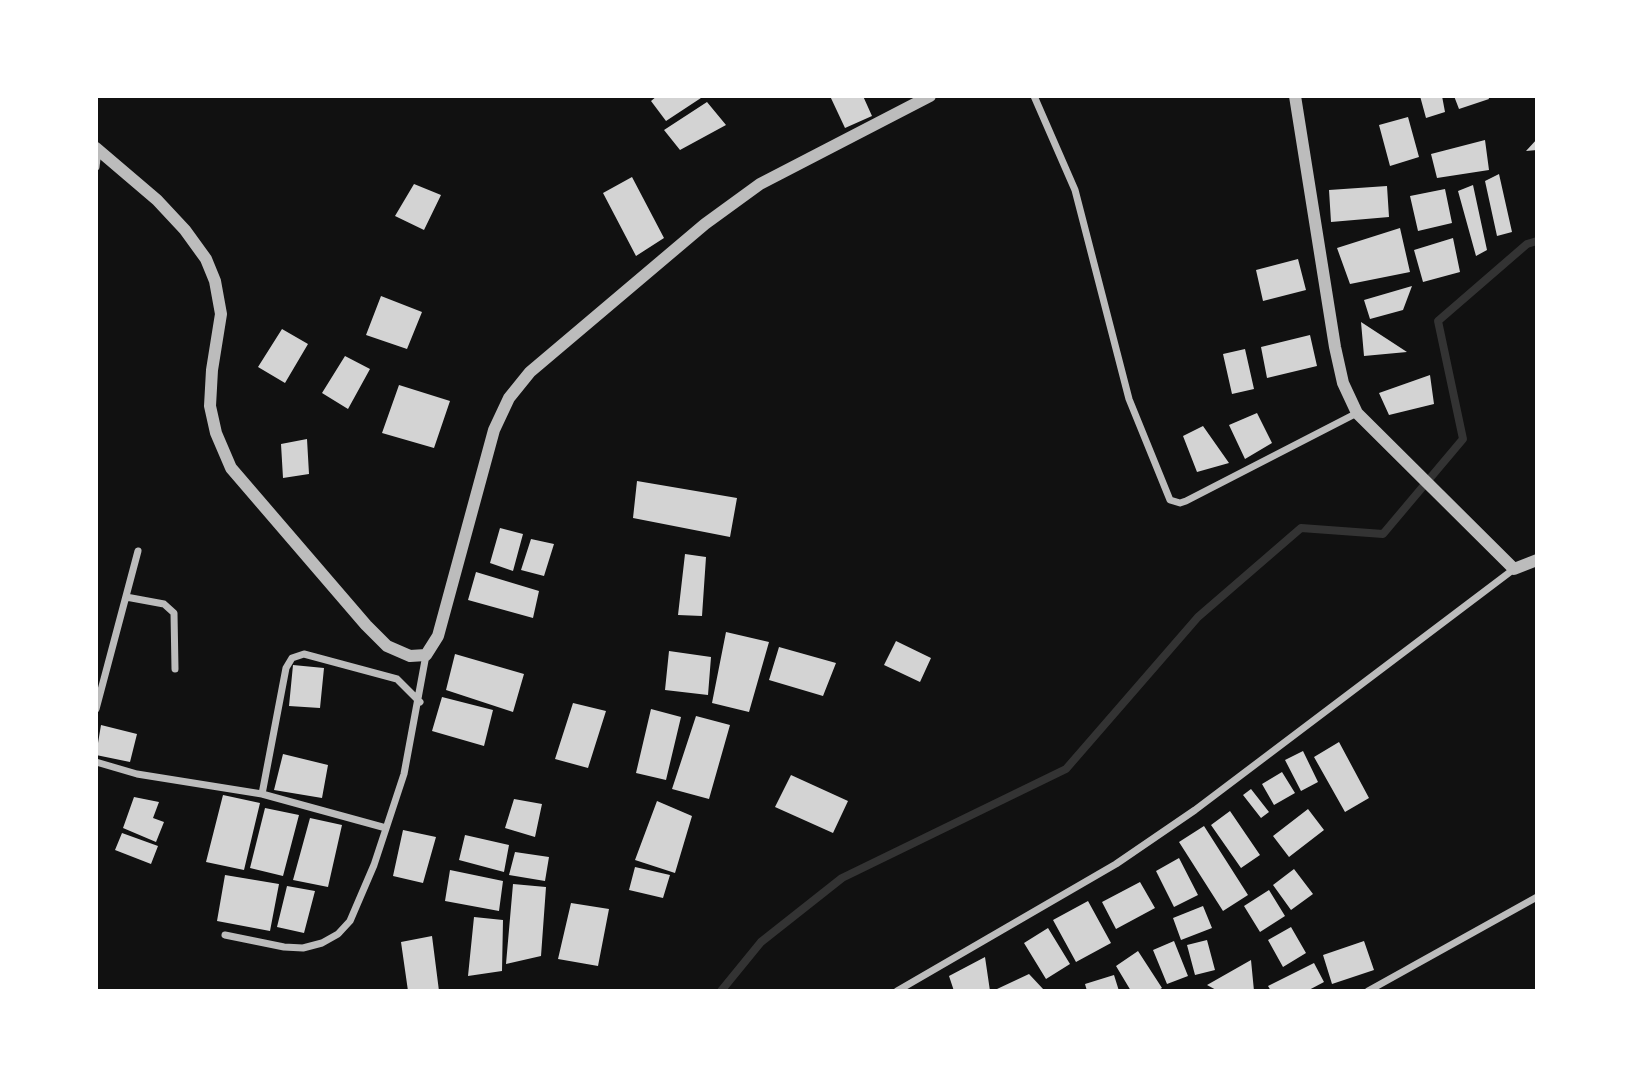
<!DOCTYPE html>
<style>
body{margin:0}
#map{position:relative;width:1633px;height:1087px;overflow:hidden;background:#111;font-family:"Fira Sans Condensed",sans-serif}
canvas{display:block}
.frame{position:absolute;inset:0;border:98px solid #fff;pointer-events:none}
</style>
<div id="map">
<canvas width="1633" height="1087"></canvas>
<div class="frame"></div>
</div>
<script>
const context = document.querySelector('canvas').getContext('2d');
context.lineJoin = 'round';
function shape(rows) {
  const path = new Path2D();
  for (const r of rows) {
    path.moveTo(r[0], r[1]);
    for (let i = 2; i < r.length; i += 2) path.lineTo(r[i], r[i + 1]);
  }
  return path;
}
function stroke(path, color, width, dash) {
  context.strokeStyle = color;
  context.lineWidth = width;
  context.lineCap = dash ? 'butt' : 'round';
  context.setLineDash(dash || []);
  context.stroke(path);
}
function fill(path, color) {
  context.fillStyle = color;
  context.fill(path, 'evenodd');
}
stroke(shape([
 [721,991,761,942,842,878,1066,769,1198,617,1301,528,1383,534,1463,439,1438,321,1527,244,1537,241]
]), '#333', 8);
fill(shape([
 [657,96,704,96,666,121,651,101],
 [830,96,863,96,872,116,845,128],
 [1420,96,1442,96,1445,112,1426,118],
 [1454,96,1488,96,1489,99,1459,109],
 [707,102,726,125,680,150,664,130],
 [1408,117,1419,157,1390,166,1379,125],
 [1537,139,1537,150,1526,151],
 [1485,140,1489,170,1437,178,1431,154],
 [1499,174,1512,232,1497,236,1485,181],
 [632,177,664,238,636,256,603,193],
 [414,184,441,195,424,230,395,216],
 [1473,185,1487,250,1476,256,1458,191],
 [1387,186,1389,217,1331,222,1329,190],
 [1445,189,1452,223,1418,231,1410,196],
 [1400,228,1410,272,1350,284,1337,248],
 [1453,238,1460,272,1423,282,1414,250],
 [1298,259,1306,290,1263,301,1256,270],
 [1412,286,1403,310,1370,319,1364,300],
 [381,296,422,312,407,349,366,335],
 [1361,322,1407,352,1364,356],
 [282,329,308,344,285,383,258,367],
 [1310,335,1317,366,1267,378,1261,347],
 [1245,349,1254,389,1232,394,1223,354],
 [345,356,370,369,348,409,322,393],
 [1430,375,1434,404,1389,415,1379,393],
 [399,385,450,401,434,448,382,433],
 [1257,413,1272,443,1245,459,1229,425],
 [1203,426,1229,463,1197,472,1183,436],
 [307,439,309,474,283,478,281,444],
 [637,481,737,498,730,537,633,518],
 [500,528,523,534,513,571,490,563],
 [531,539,554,544,544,576,521,570],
 [685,554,706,557,702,616,678,615],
 [476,572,539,591,533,618,468,600],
 [726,632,769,642,749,712,712,703],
 [896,641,931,658,920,682,884,665],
 [779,647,836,663,823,696,769,680],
 [669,651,711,657,708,695,665,690],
 [455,654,524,674,513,712,446,690],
 [293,665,324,668,320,708,289,706],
 [442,697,493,710,484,746,432,731],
 [573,703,606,711,588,768,555,759],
 [651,709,681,717,666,780,636,773],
 [696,716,730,725,709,799,672,789],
 [101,725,137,734,130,762,96,755],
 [1339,742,1369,798,1345,812,1314,757],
 [1303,751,1318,782,1301,791,1285,760],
 [283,754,328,765,322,798,274,790],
 [1282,772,1295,793,1274,805,1262,784],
 [791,775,848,801,833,833,775,807],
 [1251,789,1269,812,1261,818,1243,795],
 [223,795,260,803,244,870,206,862],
 [134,797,159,802,153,818,164,822,156,842,123,828],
 [514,799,542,804,535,837,505,828],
 [657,801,692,816,675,873,635,860],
 [265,808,299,815,283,876,250,868],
 [1308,809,1324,830,1289,857,1273,836],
 [1230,811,1260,855,1241,868,1211,825],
 [310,818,342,825,328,887,293,880],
 [1204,826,1248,895,1223,911,1179,842],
 [403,830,436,837,423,883,393,876],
 [122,833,158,846,151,864,115,850],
 [465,835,509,845,504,872,459,860],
 [515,852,549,857,545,881,509,875],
 [1179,858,1198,895,1174,907,1156,871],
 [635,867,670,875,663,898,629,890],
 [1294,869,1313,894,1291,910,1273,885],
 [450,870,503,881,499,911,445,901],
 [225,875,279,884,270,931,217,921],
 [1140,882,1155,908,1116,929,1102,902],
 [513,884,546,887,541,956,506,964],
 [287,886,315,891,304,933,277,927],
 [1269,890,1285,916,1260,932,1244,906],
 [1088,901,1111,943,1076,962,1053,920],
 [571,903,609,909,598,966,558,959],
 [1203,906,1212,928,1181,940,1173,918],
 [474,917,503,920,502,971,468,976],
 [1291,927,1306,953,1283,967,1268,940],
 [1048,928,1070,964,1046,979,1024,943],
 [432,936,439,991,408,991,401,942],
 [1207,940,1215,970,1195,975,1187,945],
 [1174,941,1188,976,1167,984,1153,950],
 [1364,941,1374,970,1332,984,1323,955],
 [1138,951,1162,988,1157,991,1131,991,1116,966],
 [985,957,990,991,954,991,949,976],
 [1251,960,1254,991,1218,991,1207,985],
 [1314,963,1324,982,1307,991,1271,991,1268,986],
 [1029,974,1044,990,997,989],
 [1114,975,1119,991,1087,991,1085,984]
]), '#d3d3d3');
stroke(shape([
 [1034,96,1075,190,1129,399,1170,500,1180,503,1186,501,1357,413],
 [96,167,98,150],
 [126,597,164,604,174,613,175,669],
 [96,709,138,551],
 [96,762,137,774,262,794,386,828],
 [262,794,286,668,292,658,304,654,397,679,420,702],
 [225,935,284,947,303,948,322,943,338,934,350,921,374,865,404,774,426,655],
 [897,991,1116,864,1195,810,1514,569],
 [1368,991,1537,897]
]), '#bcbcbc', 7);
stroke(shape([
 [1295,96,1335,347,1343,383,1357,413,1514,569,1537,560],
 [96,148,157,200,185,230,206,259,215,281,221,314,212,370,210,406,216,433,231,468,366,625,387,646,410,656,426,655,438,636,494,430,509,398,530,372,705,224,760,184,930,96]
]), '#bcbcbc', 12);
</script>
